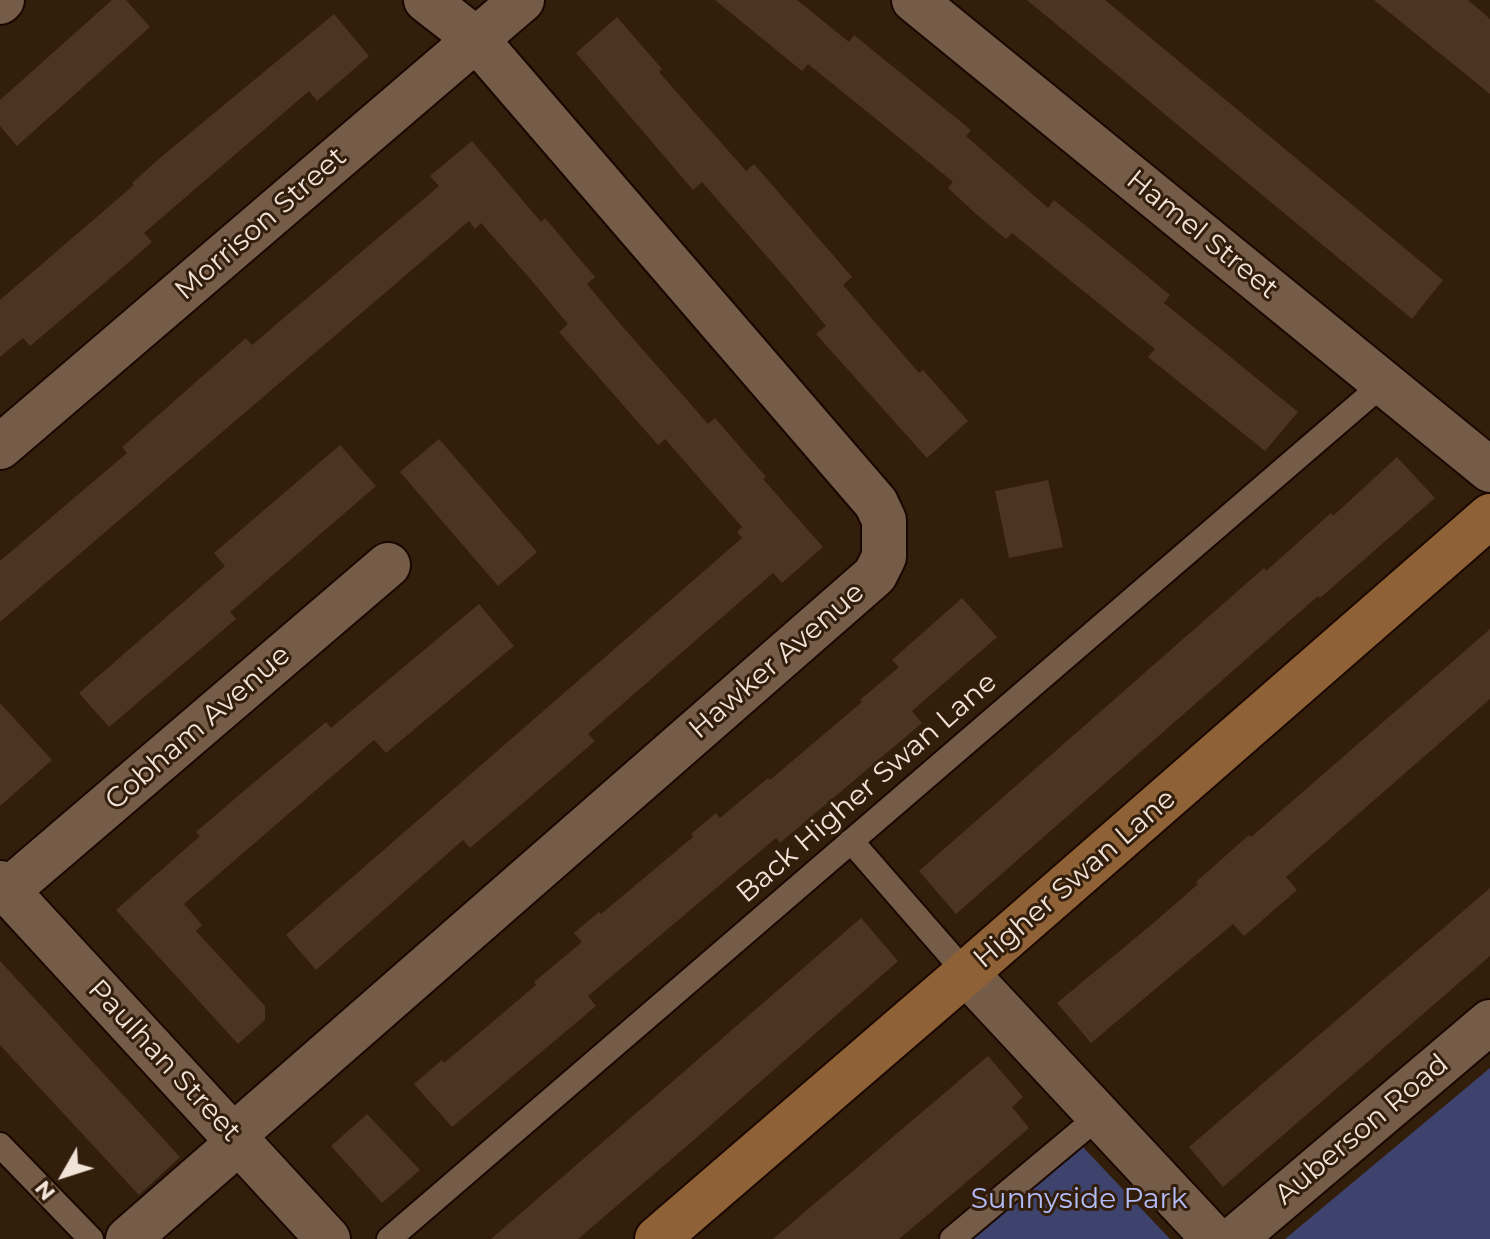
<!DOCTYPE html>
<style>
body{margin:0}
#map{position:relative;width:1490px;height:1239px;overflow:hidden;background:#331e0c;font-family:Montserrat,sans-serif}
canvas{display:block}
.north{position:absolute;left:24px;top:1135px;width:80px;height:80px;-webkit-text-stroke:6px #331e0c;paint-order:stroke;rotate:231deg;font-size:22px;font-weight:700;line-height:32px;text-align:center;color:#f2e3d8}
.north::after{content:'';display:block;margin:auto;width:28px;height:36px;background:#f2e3d8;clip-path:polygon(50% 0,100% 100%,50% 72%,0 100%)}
</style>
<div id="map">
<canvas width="1490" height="1239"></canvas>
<div class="north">N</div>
</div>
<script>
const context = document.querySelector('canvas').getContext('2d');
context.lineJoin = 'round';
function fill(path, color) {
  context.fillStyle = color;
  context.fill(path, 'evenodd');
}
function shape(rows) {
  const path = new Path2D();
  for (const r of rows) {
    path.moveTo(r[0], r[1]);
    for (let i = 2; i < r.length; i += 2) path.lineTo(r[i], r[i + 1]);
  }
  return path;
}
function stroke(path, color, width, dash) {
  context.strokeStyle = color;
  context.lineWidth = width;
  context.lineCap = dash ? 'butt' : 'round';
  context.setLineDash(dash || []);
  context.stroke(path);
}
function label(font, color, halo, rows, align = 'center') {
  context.font = font + ' Montserrat,sans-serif';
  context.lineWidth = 6;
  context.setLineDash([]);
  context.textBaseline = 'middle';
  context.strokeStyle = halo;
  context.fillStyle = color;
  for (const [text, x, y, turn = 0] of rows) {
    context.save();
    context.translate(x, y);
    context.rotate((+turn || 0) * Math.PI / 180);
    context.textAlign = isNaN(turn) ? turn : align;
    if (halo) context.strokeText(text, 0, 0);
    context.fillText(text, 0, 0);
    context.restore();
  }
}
fill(shape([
 [1490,1068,1490,1239,1285,1239],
 [1082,1146,1170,1239,973,1239]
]), '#3d436d');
fill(shape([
 [112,0,126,0,150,27,17,146,0,126,0,100],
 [715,0,797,0,849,42,854,35,971,130,966,136,1048,208,1054,200,1118,252,1170,295,1164,303,1298,412,1265,451,1148,357,1155,349,1012,233,1006,239,976,214,948,188,953,182,886,127,808,64,802,71],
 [1027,0,1105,0,1443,280,1412,319],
 [1374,0,1468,0,1490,19,1490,94],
 [334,14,369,56,317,101,309,91,144,233,152,242,100,287,30,346,23,338,0,357,0,300,134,185,132,183,160,158],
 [617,17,662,69,659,72,746,171,754,164,852,277,843,285,919,373,923,370,968,421,927,458,816,334,826,326,790,283,702,182,693,190,576,53],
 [472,141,541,222,545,218,595,277,587,284,622,326,708,424,715,418,766,477,763,479,823,547,782,583,773,573,588,734,595,741,543,786,470,848,463,840,316,970,286,935,742,538,737,532,742,527,665,439,658,445,559,332,568,324,532,281,481,223,475,229,469,221,0,622,0,561,127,453,122,447,246,338,252,345,439,186,430,176],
 [439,439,537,552,498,586,400,472],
 [340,445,376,486,230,612,236,619,109,727,79,693,225,566,214,553],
 [1397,457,1435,498,1320,598,1318,596,956,914,919,871,1264,568,1266,571,1331,513,1333,516],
 [1048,480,1063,547,1009,558,995,491],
 [962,598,997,637,912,711,922,723,780,843,776,838,588,996,596,1006,452,1127,414,1084,442,1060,444,1063,536,985,534,982,582,942,574,933,599,912,601,914,693,837,691,834,716,813,720,818,768,778,770,780,862,702,860,700,899,667,892,660],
 [479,604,514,646,386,753,374,740,184,904,202,925,196,931,265,1006,265,1020,238,1044,116,910,200,836,196,832,251,785,326,722,331,728],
 [1490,629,1490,699,1286,877,1297,890,1244,936,1233,924,1091,1043,1057,1003,1157,920,1198,884,1196,882,1249,835,1251,837],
 [0,703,52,760,0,806],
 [1490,888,1490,956,1223,1187,1189,1147],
 [861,918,898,961,695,1139,578,1239,491,1239],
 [0,961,180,1157,139,1195,0,1045],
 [988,1056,1023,1097,1012,1107,1029,1128,949,1197,899,1239,773,1239],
 [367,1114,420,1170,382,1203,331,1146]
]), '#4b3422');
const lane = shape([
 [851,841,966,973],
 [0,1145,91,1239],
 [389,1239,1384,383],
 [952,1239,1099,1116]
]);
const street = shape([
 [914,0,1490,470],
 [0,2,2,0],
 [0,447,522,0],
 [0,883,328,1239],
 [7,891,388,565],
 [966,973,1214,1239],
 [233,1136,875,575,884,557,884,520,876,503,476,39,426,0],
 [128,1239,239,1142],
 [1234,1239,1490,1022]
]);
const secondary = shape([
 [657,1239,966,973,1490,516]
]);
stroke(lane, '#1a0700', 28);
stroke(street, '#1a0700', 48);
stroke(secondary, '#1a0700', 48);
stroke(lane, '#755c49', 24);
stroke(street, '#755c49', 44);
stroke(secondary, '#8e6136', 44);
label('28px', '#f2e3d8', '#331e0c', [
 ["Morrison Street",261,224,-41],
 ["Hamel Street",1202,235,39],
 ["Hawker Avenue",777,661,-41],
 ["Cobham Avenue",198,728,-41],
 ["Back Higher Swan Lane",867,788,-41],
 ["Higher Swan Lane",1075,879,-41],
 ["Paulhan Street",164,1061,47],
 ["Auberson Road",1362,1130,-40]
]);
label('28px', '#b2bdfa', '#331e0c', [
 ["Sunnyside Park",1079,1200]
]);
</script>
